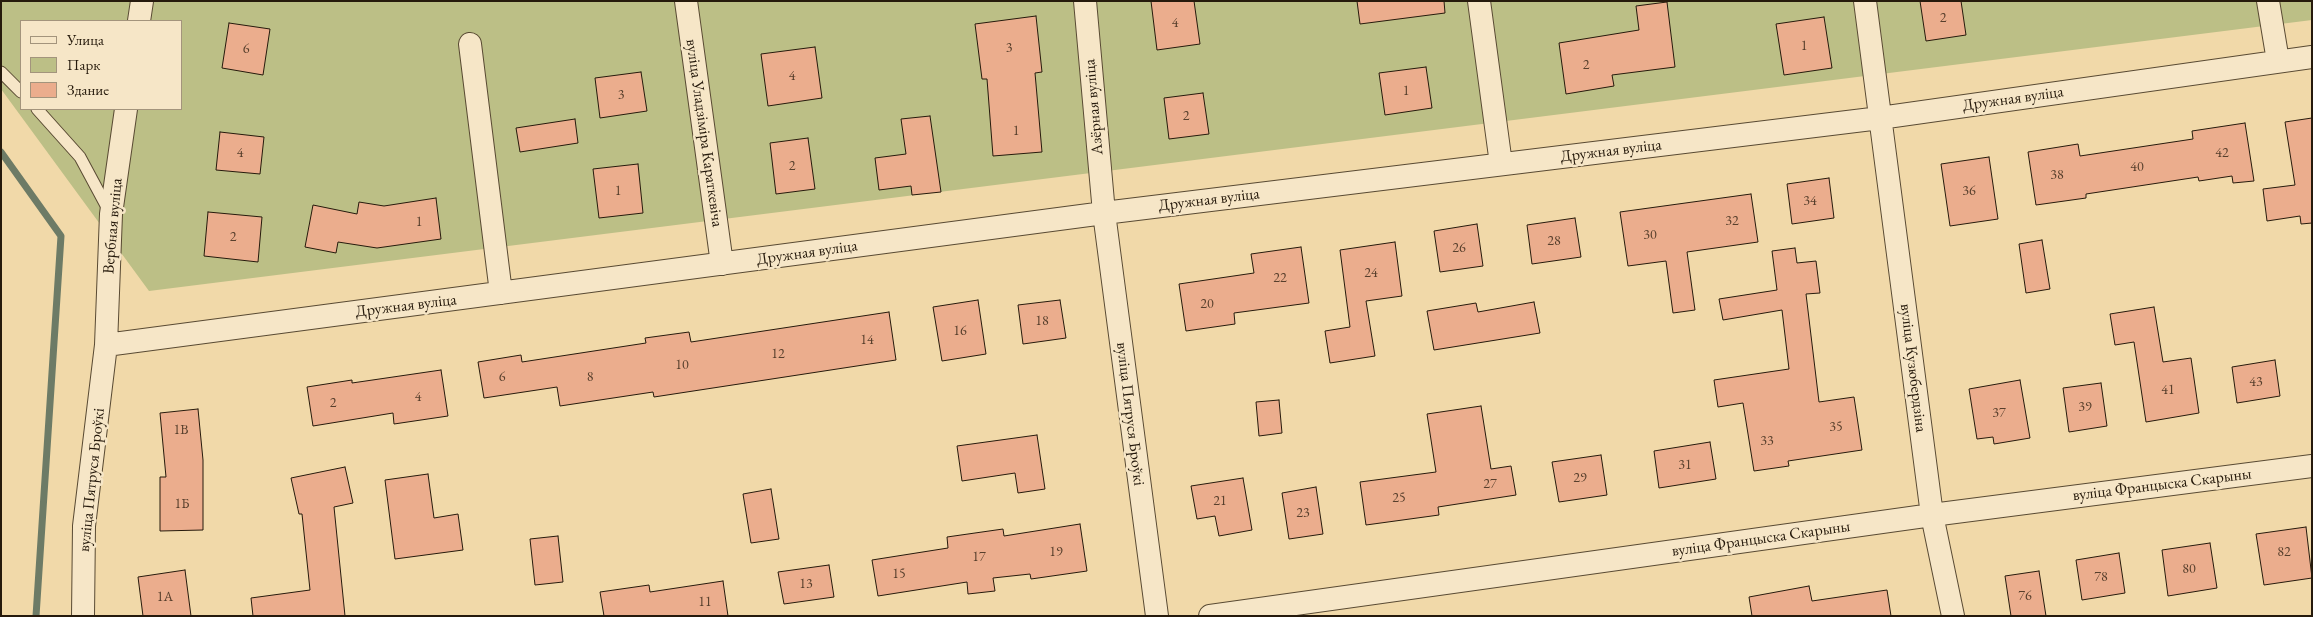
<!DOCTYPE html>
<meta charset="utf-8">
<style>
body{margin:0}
#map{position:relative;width:2313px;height:617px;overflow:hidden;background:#f1d9a9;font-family:"EB Garamond",serif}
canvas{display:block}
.frame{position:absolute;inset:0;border:2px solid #261a0c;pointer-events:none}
.legend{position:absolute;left:20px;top:20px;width:162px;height:90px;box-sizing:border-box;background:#f6e6c7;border:1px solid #a3947c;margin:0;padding:6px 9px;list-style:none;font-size:15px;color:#261a0c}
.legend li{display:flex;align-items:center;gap:10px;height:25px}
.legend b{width:25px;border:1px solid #a3947c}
</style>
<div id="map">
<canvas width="2313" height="617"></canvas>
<div class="frame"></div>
<ul class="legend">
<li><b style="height:6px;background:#f6e6c7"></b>Улица</li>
<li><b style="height:14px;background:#bcbf86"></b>Парк</li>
<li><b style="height:14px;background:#ebad8d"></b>Здание</li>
</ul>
</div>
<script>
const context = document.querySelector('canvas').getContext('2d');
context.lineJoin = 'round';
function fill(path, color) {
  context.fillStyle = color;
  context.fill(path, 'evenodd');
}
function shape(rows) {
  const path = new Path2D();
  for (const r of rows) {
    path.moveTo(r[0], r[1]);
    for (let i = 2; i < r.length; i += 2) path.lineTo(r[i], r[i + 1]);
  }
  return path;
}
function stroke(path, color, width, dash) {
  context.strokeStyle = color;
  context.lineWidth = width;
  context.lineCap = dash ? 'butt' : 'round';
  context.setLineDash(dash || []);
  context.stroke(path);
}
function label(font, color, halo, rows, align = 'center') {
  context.font = font + ' "EB Garamond",serif';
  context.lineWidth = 5;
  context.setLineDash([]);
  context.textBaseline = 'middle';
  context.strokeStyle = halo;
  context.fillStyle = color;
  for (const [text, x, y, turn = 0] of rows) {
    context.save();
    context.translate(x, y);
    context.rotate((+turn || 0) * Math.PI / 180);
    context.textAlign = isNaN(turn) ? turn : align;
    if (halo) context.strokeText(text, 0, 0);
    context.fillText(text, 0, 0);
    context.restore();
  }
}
fill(shape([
 [1,1,2312,1,2312,20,149,291,1,89],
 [21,21,181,21,181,109,21,109]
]), '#bcbf86');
stroke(shape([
 [1,152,61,236,36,616]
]), '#6d7b66', 7);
const building = shape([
 [1151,1,1194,1,1200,44,1157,50,1151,1],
 [1357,1,1444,1,1445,13,1360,24,1357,1],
 [1920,1,1961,1,1966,35,1926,41,1920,1],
 [1667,2,1675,67,1612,75,1614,86,1566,94,1559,43,1639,30,1636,6,1667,2],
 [1036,16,1042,72,1035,73,1042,152,993,156,987,79,982,79,975,24,1036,16],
 [1824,17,1832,68,1784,75,1776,24,1824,17],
 [229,23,270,29,263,75,222,68,229,23],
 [815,47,822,98,768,106,761,54,815,47],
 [1426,67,1432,108,1385,115,1379,73,1426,67],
 [641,72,647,111,600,118,595,78,641,72],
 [1203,93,1209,134,1169,139,1164,98,1203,93],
 [930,116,941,192,912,195,911,186,879,190,875,158,906,154,901,119,930,116],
 [2312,118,2312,223,2301,224,2300,216,2267,221,2263,189,2295,185,2285,122,2312,118],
 [575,119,578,143,520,152,516,128,575,119],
 [2245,123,2254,181,2233,183,2232,176,2199,181,2198,177,2086,194,2086,198,2036,205,2028,152,2078,144,2080,156,2193,139,2192,131,2245,123],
 [220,132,264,137,260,174,216,170,220,132],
 [808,138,815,189,776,194,770,143,808,138],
 [1989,157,1998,219,1950,226,1941,164,1989,157],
 [638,164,643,213,599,218,593,169,638,164],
 [1829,178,1834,218,1792,224,1787,184,1829,178],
 [1751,194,1758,242,1687,252,1695,310,1673,313,1666,261,1628,266,1620,212,1751,194],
 [436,198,441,239,377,248,338,242,336,253,305,247,313,205,357,214,359,202,384,206,436,198],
 [208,212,262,217,258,262,204,256,208,212],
 [1575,218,1581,257,1532,264,1527,225,1575,218],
 [1477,224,1483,266,1440,272,1434,231,1477,224],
 [2042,240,2050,289,2026,293,2019,244,2042,240],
 [1395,242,1402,296,1366,301,1375,356,1330,363,1325,331,1350,327,1340,250,1395,242],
 [1301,247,1309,303,1234,313,1235,324,1186,331,1179,284,1254,273,1251,254,1301,247],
 [1795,248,1797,263,1816,261,1820,293,1806,294,1819,402,1854,397,1862,450,1788,461,1789,466,1754,471,1743,403,1718,407,1714,380,1789,369,1782,310,1723,320,1719,299,1777,290,1772,251,1795,248],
 [978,300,986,354,942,361,933,307,978,300],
 [1060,300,1066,338,1023,344,1018,305,1060,300],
 [1534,302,1540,333,1434,350,1427,311,1476,303,1478,312,1534,302],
 [2154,307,2163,362,2191,358,2199,413,2146,422,2134,342,2115,345,2110,314,2154,307],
 [889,312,896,360,654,397,653,392,560,406,557,387,484,398,478,362,521,355,522,362,646,343,645,338,689,332,691,342,889,312],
 [2275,360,2280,396,2237,403,2232,367,2275,360],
 [441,370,448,416,394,424,393,413,313,426,307,387,352,380,352,383,441,370],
 [2020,380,2030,438,1994,444,1993,437,1977,439,1969,389,2020,380],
 [2101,383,2107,426,2069,432,2063,388,2101,383],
 [1279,400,1282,433,1259,436,1256,402,1279,400],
 [1481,406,1491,469,1511,466,1516,495,1438,507,1439,515,1366,525,1360,482,1436,472,1427,414,1481,406],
 [198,409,203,460,203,530,160,531,160,477,166,477,160,413,198,409],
 [1037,435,1045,489,1018,493,1015,473,962,481,957,446,1037,435],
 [1710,442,1716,479,1659,488,1654,451,1710,442],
 [1601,455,1607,495,1559,502,1552,462,1601,455],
 [345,467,353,503,334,507,345,616,253,616,251,598,310,590,302,514,299,514,291,478,345,467],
 [428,474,434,518,458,514,463,550,395,559,385,480,428,474],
 [1243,478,1252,530,1219,536,1215,516,1197,519,1191,486,1243,478],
 [1316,487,1323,534,1289,539,1282,493,1316,487],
 [771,489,779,539,751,543,743,494,771,489],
 [1080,524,1087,571,1031,579,1030,574,993,578,995,591,968,594,967,582,878,596,872,560,948,548,947,537,1003,529,1004,536,1080,524],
 [2306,527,2312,578,2264,585,2256,534,2306,527],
 [558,536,563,582,535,585,530,539,558,536],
 [2210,543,2217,588,2168,596,2162,550,2210,543],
 [2119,553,2125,593,2082,600,2076,560,2119,553],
 [829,565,834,597,784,604,778,572,829,565],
 [185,570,191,616,143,616,138,577,185,570],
 [2039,571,2046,616,2011,616,2005,576,2039,571],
 [723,581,728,616,604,616,600,592,649,585,650,592,723,581],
 [1809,586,1812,601,1887,590,1891,616,1752,616,1749,597,1809,586]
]);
fill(building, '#ebad8d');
stroke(building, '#261a0c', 1);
const lane = shape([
 [1,72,21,92],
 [37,109,80,157,109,211]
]);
const street = shape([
 [686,1,722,264],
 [1085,1,1104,213,1157,616],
 [1479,1,1501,164],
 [1865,1,1932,515,1953,616],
 [2268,1,2278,61],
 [139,21,142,1],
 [470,44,501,293],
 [106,345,1104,213,1880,118,2312,57],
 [83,616,84,526,106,345,111,214,126,109],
 [1210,616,1932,515,2312,466]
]);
stroke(lane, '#594a33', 13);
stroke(street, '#594a33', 24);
stroke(lane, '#f6e6c7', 11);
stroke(street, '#f6e6c7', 22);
label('14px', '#573f2c', null, [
 ["2",1943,18],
 ["4",1175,23],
 ["1",1804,46],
 ["3",1009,48],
 ["6",246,49],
 ["2",1586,65],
 ["4",792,76],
 ["1",1406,91],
 ["3",621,95],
 ["2",1186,116],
 ["1",1016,131],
 ["4",240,153],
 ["42",2222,153],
 ["2",792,166],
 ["40",2137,167],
 ["38",2057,175],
 ["1",618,191],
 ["36",1969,191],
 ["34",1810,201],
 ["32",1732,221],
 ["1",419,222],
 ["30",1650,235],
 ["2",233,237],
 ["28",1554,241],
 ["26",1459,248],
 ["24",1371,273],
 ["22",1280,278],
 ["20",1207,304],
 ["18",1042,321],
 ["16",960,331],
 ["14",867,340],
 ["12",778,354],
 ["10",682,365],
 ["6",502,377],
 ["8",590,377],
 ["43",2256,382],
 ["41",2168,390],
 ["4",418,397],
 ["2",333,403],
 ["39",2085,407],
 ["37",1999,413],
 ["35",1836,427],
 ["1В",181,430],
 ["33",1767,441],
 ["31",1685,465],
 ["29",1580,478],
 ["27",1490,484],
 ["25",1399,498],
 ["21",1220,501],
 ["1Б",182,504],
 ["23",1303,513],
 ["19",1056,552],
 ["82",2284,552],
 ["17",979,557],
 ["80",2189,569],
 ["15",899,574],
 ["78",2101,577],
 ["13",806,584],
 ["76",2025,596],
 ["1А",165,597],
 ["11",705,602]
]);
label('16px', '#261a0c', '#f6e6c7', [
 ["Дружная вуліца",2013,99,-8],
 ["Азёрная вуліца",1094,107,-95],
 ["вуліца Уладзіміра Караткевіча",704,133,82],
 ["Дружная вуліца",1611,151,-7],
 ["Дружная вуліца",1209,200,-7],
 ["Вербная вуліца",113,226,-85],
 ["Дружная вуліца",807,253,-8],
 ["Дружная вуліца",406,306,-7],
 ["вуліца Кузюбердзіна",1913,368,83],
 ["вуліца Пятруся Броўкі",1130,414,83],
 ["вуліца Пятруся Броўкі",92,480,-84],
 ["вуліца Францыска Скарыны",2162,485,-7],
 ["вуліца Францыска Скарыны",1761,539,-8]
]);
</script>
